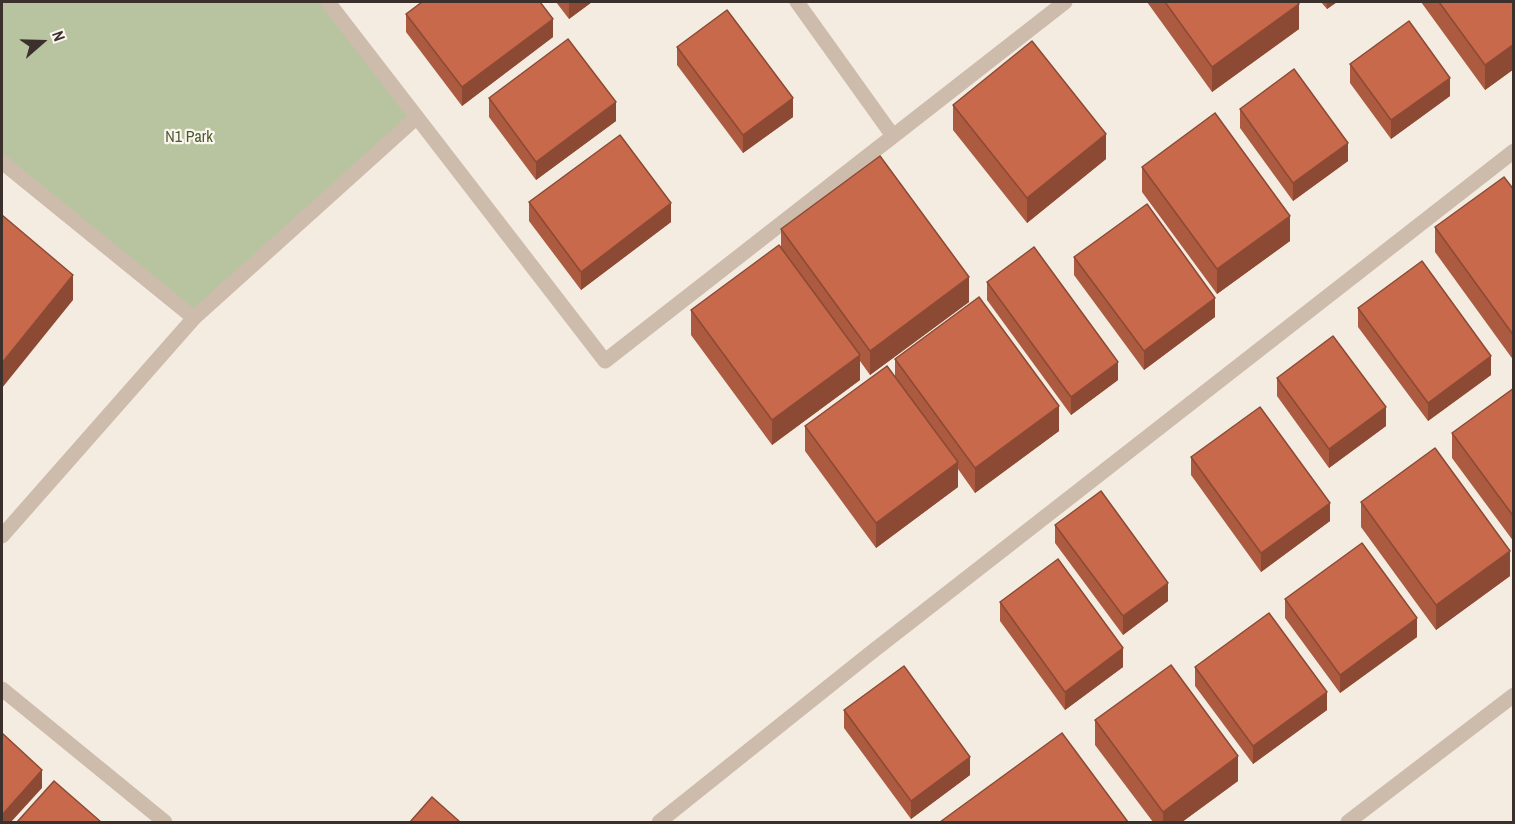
<!DOCTYPE html>
<style>
body{margin:0}
#map{position:relative;width:1515px;height:824px;overflow:hidden;background:#f4ebe1;font-family:"Archivo Narrow",sans-serif}
canvas{display:block}
.frame{position:absolute;inset:0;border:3px solid #3b302b;pointer-events:none}
.north{position:absolute;left:12px;top:12px;width:60px;height:60px;-webkit-text-stroke:4px #fbf5ee;paint-order:stroke;rotate:70deg;font-size:16px;font-weight:700;line-height:24px;text-align:center;color:#3b302b}
.north::after{content:'';display:block;margin:auto;width:21px;height:27px;background:#3b302b;clip-path:polygon(50% 0,100% 100%,50% 72%,0 100%)}
</style>
<div id="map">
<canvas width="1515" height="824"></canvas>
<div class="frame"></div>
<div class="north">N</div>
</div>
<script>
const context = document.querySelector('canvas').getContext('2d');
context.lineJoin = 'round';
function fill(path, color) {
  context.fillStyle = color;
  context.fill(path, 'evenodd');
}
function shape(rows) {
  const path = new Path2D();
  for (const r of rows) {
    path.moveTo(r[0], r[1]);
    for (let i = 2; i < r.length; i += 2) path.lineTo(r[i], r[i + 1]);
  }
  return path;
}
function stroke(path, color, width, dash) {
  context.strokeStyle = color;
  context.lineWidth = width;
  context.lineCap = dash ? 'butt' : 'round';
  context.setLineDash(dash || []);
  context.stroke(path);
}
function label(font, color, halo, rows, align = 'center') {
  context.font = font + ' "Archivo Narrow",sans-serif';
  context.lineWidth = 4.5;
  context.setLineDash([]);
  context.textBaseline = 'middle';
  context.strokeStyle = halo;
  context.fillStyle = color;
  for (const [text, x, y, turn = 0] of rows) {
    context.save();
    context.translate(x, y);
    context.rotate((+turn || 0) * Math.PI / 180);
    context.textAlign = isNaN(turn) ? turn : align;
    if (halo) context.strokeText(text, 0, 0);
    context.fillText(text, 0, 0);
    context.restore();
  }
}
fill(shape([
 [2,2,328,2,417,117,194,318,2,162]
]), '#b8c4a0');
stroke(shape([
 [328,2,605,361,1065,2],
 [797,2,893,136],
 [2,162,194,318],
 [2,536,194,318,417,117],
 [2,689,165,822],
 [659,822,868,655,1514,151],
 [1348,822,1514,695]
]), '#cdbbac', 15);
fill(shape([
 [556,2,592,2,569,19],
 [1147,2,1297,2,1299,29,1212,92],
 [1321,2,1337,2,1327,9],
 [1421,2,1514,2,1514,69,1485,90],
 [406,14,553,37,462,106,406,32],
 [677,47,793,117,743,153,677,65],
 [1350,64,1450,96,1391,139,1350,83],
 [489,98,616,121,536,180,489,117],
 [953,105,1106,159,1027,223,953,130],
 [1240,109,1348,161,1293,201,1240,128],
 [1142,167,1290,241,1217,294,1142,192],
 [1514,190,1514,361,1435,252,1435,227],
 [529,202,671,222,581,290,529,221],
 [781,229,969,302,870,375,860,361,860,380,772,445,691,335,691,310,781,249],
 [1074,257,1215,317,1144,370,1074,275],
 [987,282,1118,380,1071,415,987,300],
 [1358,308,1491,375,1428,421,1358,327],
 [895,359,1059,431,975,493,958,469,958,487,876,548,805,451,805,426,895,378],
 [1277,378,1386,426,1329,468,1277,396],
 [1514,388,1514,542,1452,458,1452,433],
 [1191,457,1330,521,1261,572,1191,475],
 [1361,502,1510,576,1436,630,1361,527],
 [1055,525,1168,601,1123,635,1055,543],
 [1285,599,1417,637,1340,693,1285,618],
 [1000,602,1123,667,1065,710,1000,621],
 [1195,667,1327,710,1253,764,1195,686],
 [844,710,970,775,911,819,844,728],
 [1095,720,1238,781,1182,822,1153,822,1095,745]
]), '#ac5a40');
fill(shape([
 [569,2,592,2,569,19],
 [1327,2,1337,2,1327,9],
 [1299,4,1299,29,1212,92,1212,67],
 [553,19,553,37,462,106,462,87],
 [1514,44,1514,69,1485,90,1485,65],
 [1450,78,1450,96,1391,139,1391,120],
 [793,98,793,117,743,153,743,135],
 [616,102,616,121,536,180,536,162],
 [1106,134,1106,159,1027,223,1027,198],
 [1348,143,1348,161,1293,201,1293,183],
 [671,203,671,222,581,290,581,272],
 [1290,216,1290,241,1217,294,1217,269],
 [73,275,73,300,2,388,2,363],
 [969,277,969,302,870,375,870,351],
 [1215,298,1215,317,1144,370,1144,351],
 [860,355,860,380,772,445,772,420],
 [1491,356,1491,375,1428,421,1428,403],
 [1118,362,1118,380,1071,415,1071,397],
 [1059,406,1059,431,975,493,975,468],
 [1386,407,1386,426,1329,468,1329,449],
 [958,462,958,487,876,548,876,523],
 [1330,503,1330,521,1261,572,1261,553],
 [1510,551,1510,576,1436,630,1436,605],
 [1168,583,1168,601,1123,635,1123,616],
 [1417,618,1417,637,1340,693,1340,675],
 [1123,648,1123,667,1065,710,1065,692],
 [1327,692,1327,710,1253,764,1253,746],
 [1238,756,1238,781,1182,822,1163,822,1163,812],
 [970,757,970,775,911,819,911,801],
 [42,770,42,788,11,822,2,822,2,815]
]), '#8c4a34');
const building = shape([
 [422,2,540,2,553,19,462,87,406,14,422,2],
 [1165,2,1297,2,1299,4,1212,67,1165,2],
 [1439,2,1514,2,1514,44,1485,65,1439,2],
 [727,10,793,98,743,135,677,47,727,10],
 [1409,21,1450,78,1391,120,1350,64,1409,21],
 [568,39,616,102,536,162,489,98,568,39],
 [1032,41,1106,134,1027,198,953,105,1032,41],
 [1294,69,1348,143,1293,183,1240,109,1294,69],
 [1215,113,1290,216,1217,269,1142,167,1215,113],
 [620,135,671,203,581,272,529,202,620,135],
 [880,156,969,277,870,351,781,229,880,156],
 [1504,177,1514,190,1514,336,1435,227,1504,177],
 [1147,204,1215,298,1144,351,1074,257,1147,204],
 [2,215,73,275,2,363,2,215],
 [779,245,860,355,772,420,691,310,779,245],
 [1034,247,1118,362,1071,397,987,282,1034,247],
 [1422,261,1491,356,1428,403,1358,308,1422,261],
 [979,297,1059,406,975,468,895,359,979,297],
 [1333,336,1386,407,1329,449,1277,378,1333,336],
 [887,366,958,462,876,523,805,426,887,366],
 [1514,388,1514,517,1452,433,1514,388],
 [1260,407,1330,503,1261,553,1191,457,1260,407],
 [1435,448,1510,551,1436,605,1361,502,1435,448],
 [1101,491,1168,583,1123,616,1055,525,1101,491],
 [1362,543,1417,618,1340,675,1285,599,1362,543],
 [1058,559,1123,648,1065,692,1000,602,1058,559],
 [1269,613,1327,692,1253,746,1195,667,1269,613],
 [1171,665,1238,756,1163,812,1095,720,1171,665],
 [904,666,970,757,911,801,844,710,904,666],
 [2,733,42,770,2,815,2,733],
 [1062,733,1128,822,940,822,1062,733],
 [54,781,101,822,17,822,54,781],
 [432,797,460,822,410,822,432,797]
]);
fill(building, '#c8694b');
stroke(building, '#8c4a34', 1.5);
label('16px', '#4a5a2e', '#fbf5ee', [
 ["N1 Park",189,138]
]);
</script>
